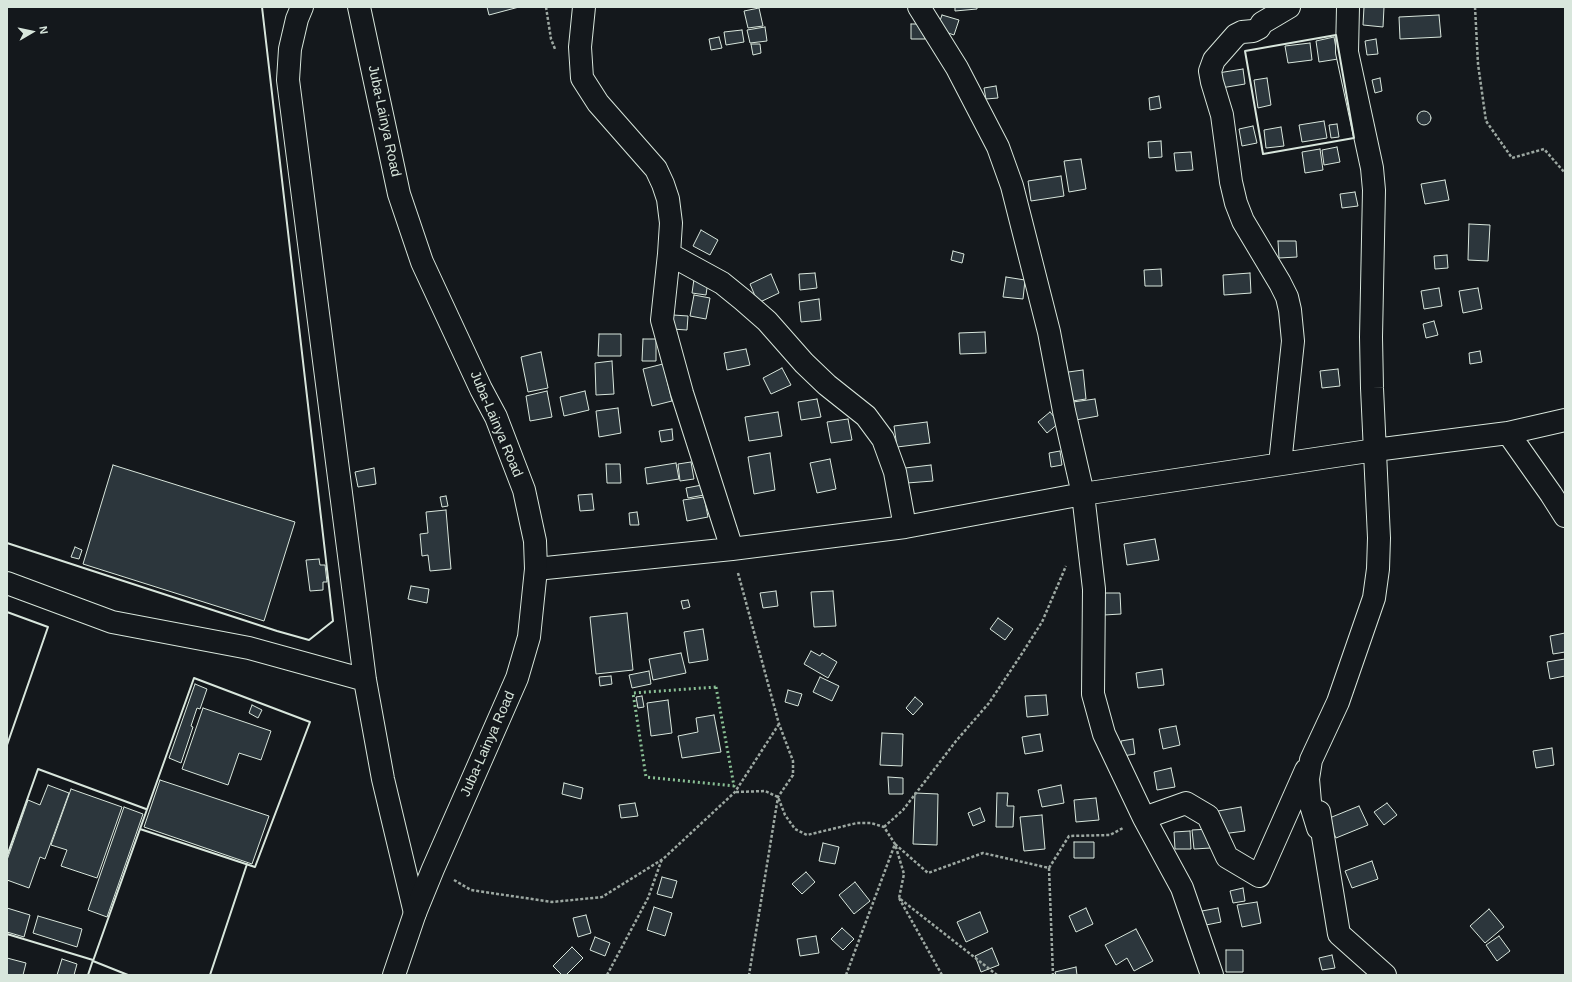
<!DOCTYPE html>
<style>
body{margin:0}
#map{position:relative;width:1572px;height:982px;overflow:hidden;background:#14181c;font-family:Helvetica,sans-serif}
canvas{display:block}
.frame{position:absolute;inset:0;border:8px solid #d8e6dc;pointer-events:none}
.north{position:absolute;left:12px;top:12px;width:40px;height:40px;-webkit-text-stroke:3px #14181c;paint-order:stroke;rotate:81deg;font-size:11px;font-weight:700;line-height:16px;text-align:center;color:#d8e6dc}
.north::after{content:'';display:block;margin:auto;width:14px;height:18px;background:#d8e6dc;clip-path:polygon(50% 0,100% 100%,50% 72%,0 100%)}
</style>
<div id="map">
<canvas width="1572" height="982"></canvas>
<div class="frame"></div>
<div class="north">N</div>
</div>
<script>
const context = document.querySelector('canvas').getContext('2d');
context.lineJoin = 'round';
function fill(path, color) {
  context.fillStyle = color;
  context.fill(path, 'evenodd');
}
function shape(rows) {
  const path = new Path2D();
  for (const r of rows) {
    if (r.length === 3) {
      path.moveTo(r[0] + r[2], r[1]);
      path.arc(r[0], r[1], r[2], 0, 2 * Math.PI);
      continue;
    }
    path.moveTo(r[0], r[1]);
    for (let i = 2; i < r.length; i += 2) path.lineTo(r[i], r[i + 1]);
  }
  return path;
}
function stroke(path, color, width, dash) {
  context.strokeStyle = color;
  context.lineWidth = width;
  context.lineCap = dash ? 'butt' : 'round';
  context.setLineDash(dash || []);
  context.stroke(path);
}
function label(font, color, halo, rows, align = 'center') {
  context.font = font + ' Helvetica,sans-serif';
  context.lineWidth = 3;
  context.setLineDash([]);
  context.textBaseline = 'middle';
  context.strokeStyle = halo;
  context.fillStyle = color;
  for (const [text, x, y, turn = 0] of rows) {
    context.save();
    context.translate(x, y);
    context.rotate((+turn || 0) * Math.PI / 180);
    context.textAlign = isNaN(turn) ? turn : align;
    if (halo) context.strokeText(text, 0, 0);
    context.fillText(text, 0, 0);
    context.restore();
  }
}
const building = shape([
 [487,7,519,7,489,15,487,7],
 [955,7,977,7,977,9,955,11,955,7],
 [1364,7,1384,7,1383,27,1363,25,1364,7],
 [759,8,763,26,748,28,744,11,759,8],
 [942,15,959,20,954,35,937,29,942,15],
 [1439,15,1441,37,1400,39,1399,17,1439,15],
 [911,24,925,24,925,39,911,39,911,24],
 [765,27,767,41,750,43,747,30,765,27],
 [742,30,744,42,726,45,724,32,742,30],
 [719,37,722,48,711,50,709,39,719,37],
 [1334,37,1338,59,1319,62,1316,41,1334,37],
 [1376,39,1378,54,1367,55,1365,41,1376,39],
 [1310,43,1312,60,1288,63,1285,46,1310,43],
 [751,44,760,44,761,53,753,55,751,44],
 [1243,69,1245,84,1221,88,1218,73,1243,69],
 [1267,78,1271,105,1258,108,1254,80,1267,78],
 [1380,78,1382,91,1375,93,1372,80,1380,78],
 [996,86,998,98,986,99,984,88,996,86],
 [1159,96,1161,108,1150,110,1149,98,1159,96],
 [1424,118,7],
 [1324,121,1327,138,1302,142,1299,125,1324,121],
 [1337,124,1339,137,1331,138,1329,125,1337,124],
 [1253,126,1257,143,1242,146,1239,129,1253,126],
 [1281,127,1284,146,1266,148,1264,130,1281,127],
 [1161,141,1162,157,1149,158,1148,142,1161,141],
 [1337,147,1340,162,1324,165,1322,150,1337,147],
 [1320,149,1323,170,1305,173,1302,152,1320,149],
 [1191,152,1193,170,1176,171,1174,153,1191,152],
 [1081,159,1086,189,1069,192,1064,161,1081,159],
 [1061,176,1064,196,1031,201,1028,181,1061,176],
 [1445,180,1449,200,1425,204,1421,184,1445,180],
 [1355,192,1358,206,1342,208,1340,194,1355,192],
 [1469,224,1490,225,1488,261,1468,260,1469,224],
 [701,230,718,240,710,255,693,246,701,230],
 [1278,241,1296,241,1297,257,1279,258,1278,241],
 [953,251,964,254,962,263,951,260,953,251],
 [1447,255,1448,268,1435,269,1434,256,1447,255],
 [1161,269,1162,286,1145,286,1144,270,1161,269],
 [815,273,817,288,800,290,799,274,815,273],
 [1250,273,1251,293,1224,295,1223,275,1250,273],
 [771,274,779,293,758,303,750,284,771,274],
 [1006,277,1025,280,1023,299,1003,297,1006,277],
 [694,279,708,281,706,295,692,293,694,279],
 [1439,288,1442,306,1424,309,1421,291,1439,288],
 [1478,288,1482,309,1463,313,1459,291,1478,288],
 [694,295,710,298,706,319,690,316,694,295],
 [819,299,821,320,801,322,799,302,819,299],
 [673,315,688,316,687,330,672,329,673,315],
 [1434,321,1438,335,1426,338,1423,324,1434,321],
 [985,332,986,353,960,354,959,333,985,332],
 [599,334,621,334,621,356,598,356,599,334],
 [643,339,656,339,656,361,642,361,643,339],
 [746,349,750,365,727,370,724,353,746,349],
 [1480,351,1482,362,1470,364,1469,353,1480,351],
 [541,352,548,388,528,392,521,357,541,352],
 [612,361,614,394,596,395,595,363,612,361],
 [663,364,672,401,652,406,643,369,663,364],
 [782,368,791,385,771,394,763,378,782,368],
 [1338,369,1340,386,1322,388,1320,371,1338,369],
 [1083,370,1086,399,1065,402,1061,373,1083,370],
 [547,391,552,417,530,421,526,396,547,391],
 [585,391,589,410,564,416,560,397,585,391],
 [817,399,821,417,801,420,798,402,817,399],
 [1095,399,1098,416,1076,420,1073,402,1095,399],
 [618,408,621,433,599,437,596,411,618,408],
 [778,412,782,436,749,441,745,417,778,412],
 [1050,412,1059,423,1047,433,1038,422,1050,412],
 [848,419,852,440,831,443,827,422,848,419],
 [927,422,930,443,897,447,894,426,927,422],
 [672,429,673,440,661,442,659,431,672,429],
 [1060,451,1062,465,1051,467,1049,453,1060,451],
 [770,453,775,490,754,494,748,457,770,453],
 [830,459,836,489,817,493,810,463,830,459],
 [691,462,694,479,680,481,678,464,691,462],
 [676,463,679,479,647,484,645,468,676,463],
 [606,464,620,464,621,483,607,483,606,464],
 [113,465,295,522,264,621,83,564,113,465],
 [931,465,933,481,907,483,905,468,931,465],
 [374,468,376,484,358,487,355,472,374,468],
 [702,485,704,495,688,498,686,488,702,485],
 [592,494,594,510,580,511,578,495,592,494],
 [446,496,448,506,442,507,440,497,446,496],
 [704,497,708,517,687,521,683,500,704,497],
 [446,510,451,569,430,571,428,555,422,556,420,534,428,533,426,512,446,510],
 [637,512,639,525,630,525,629,513,637,512],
 [1155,539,1159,560,1127,565,1124,544,1155,539],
 [75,547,82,550,79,559,71,557,75,547],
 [319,559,320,565,325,565,327,582,323,582,323,590,310,591,306,560,319,559],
 [411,586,429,589,427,603,408,599,411,586],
 [776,591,778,606,763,608,760,593,776,591],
 [833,591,836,626,814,627,811,592,833,591],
 [1104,593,1120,593,1121,614,1104,615,1104,593],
 [688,600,690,607,683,609,681,601,688,600],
 [627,613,633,670,596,674,590,617,627,613],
 [998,618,1013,629,1005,640,990,629,998,618],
 [703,629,708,660,689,663,684,632,703,629],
 [1565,633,1565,652,1553,654,1550,636,1565,633],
 [811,651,820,656,822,653,837,662,828,678,804,664,811,651],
 [681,653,686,673,653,680,649,659,681,653],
 [1565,659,1565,676,1550,679,1547,662,1565,659],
 [1162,669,1164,685,1138,688,1136,673,1162,669],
 [649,671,651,684,632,688,629,675,649,671],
 [611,676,612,684,600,686,599,677,611,676],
 [820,677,839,686,832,701,813,692,820,677],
 [195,684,207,689,200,709,197,708,191,726,193,727,181,763,169,758,195,684],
 [788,690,802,694,798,706,785,702,788,690],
 [1046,695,1048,715,1027,717,1025,696,1046,695],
 [642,696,644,707,638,708,636,697,642,696],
 [915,697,923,704,913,715,906,708,915,697],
 [668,700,672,733,651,736,647,703,668,700],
 [252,705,262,710,258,718,249,713,252,705],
 [203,708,271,731,261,760,239,753,228,785,182,769,203,708],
 [714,715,721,752,682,758,678,736,698,732,696,718,714,715],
 [1176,726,1180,745,1163,749,1159,729,1176,726],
 [882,733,903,734,902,766,880,765,882,733],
 [1040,734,1043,751,1025,754,1022,737,1040,734],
 [1133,739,1135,754,1123,756,1121,741,1133,739],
 [1552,748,1554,765,1536,768,1533,751,1552,748],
 [1171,768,1175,787,1157,790,1154,772,1171,768],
 [888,777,903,778,903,794,889,794,888,777],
 [160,780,269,816,252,864,144,827,160,780],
 [564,783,583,788,581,799,562,794,564,783],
 [48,785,69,793,45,859,40,857,29,888,7,880,7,860,28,800,40,805,48,785],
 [1061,785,1064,803,1042,807,1038,790,1061,785],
 [71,789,122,807,97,878,61,866,67,850,51,845,71,789],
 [915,793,938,794,937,845,913,844,915,793],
 [997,793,1008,793,1007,806,1014,806,1013,827,996,827,997,793],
 [1096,798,1099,820,1076,822,1074,800,1096,798],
 [635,803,638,816,621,818,619,805,635,803],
 [1387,803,1397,815,1384,825,1374,812,1387,803],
 [1359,806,1368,825,1336,838,1327,819,1359,806],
 [124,807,143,814,107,917,88,910,124,807],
 [1241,807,1245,831,1222,834,1218,811,1241,807],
 [980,808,985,821,973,826,968,813,980,808],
 [1042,815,1045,849,1024,851,1020,817,1042,815],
 [1210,829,1211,848,1194,849,1192,830,1210,829],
 [1190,831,1191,849,1175,849,1174,832,1190,831],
 [1074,842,1094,842,1094,858,1074,858,1074,842],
 [823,843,839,847,835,864,819,861,823,843],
 [1372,861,1378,879,1352,888,1345,871,1372,861],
 [806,872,815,882,802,894,792,884,806,872],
 [662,877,677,881,672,898,657,894,662,877],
 [855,882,870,901,854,914,839,895,855,882],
 [1243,888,1245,901,1233,903,1230,891,1243,888],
 [1257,902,1261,923,1242,927,1237,905,1257,902],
 [654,907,672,913,665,936,647,930,654,907],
 [7,908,30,915,24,937,7,932,7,908],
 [1086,908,1093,924,1076,932,1069,916,1086,908],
 [1218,908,1221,922,1206,925,1202,911,1218,908],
 [1489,909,1504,927,1485,943,1470,926,1489,909],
 [980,912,988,932,966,942,957,922,980,912],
 [586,915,591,933,578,937,573,918,586,915],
 [38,916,82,929,77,947,33,933,38,916],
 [842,928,854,939,843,950,831,939,842,928],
 [1136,929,1153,961,1134,971,1127,958,1116,965,1105,945,1136,929],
 [816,936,819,953,800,956,797,939,816,936],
 [1499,936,1510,951,1497,961,1486,945,1499,936],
 [595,937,610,943,605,956,590,950,595,937],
 [572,947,583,958,566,975,562,975,553,966,572,947],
 [992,948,999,965,981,972,975,956,992,948],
 [1226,950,1243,950,1243,972,1226,972,1226,950],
 [1332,955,1335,968,1322,970,1319,958,1332,955],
 [7,958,26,963,23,975,7,975,7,958],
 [62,959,77,964,74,975,57,975,62,959],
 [1076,967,1077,975,1056,975,1055,972,1076,967]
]);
fill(building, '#2c363c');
stroke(building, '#d8e6dc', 1);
const street = shape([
 [302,7,297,19,290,49,288,80,365,680,383,779,415,913],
 [584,7,580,47,582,78,598,103,656,169,663,184,668,199,671,223,669,254,662,320,682,393,732,549],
 [919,7,957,68,998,147,1012,186,1049,332,1064,411,1083,494,1094,589,1093,694,1104,734,1144,818,1182,888,1212,975],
 [669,254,722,283,743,300,767,321,804,363,827,385,866,416,883,439,895,472,905,527],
 [1508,433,1551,494,1565,516],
 [1280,464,1293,341,1290,310,1287,297,1280,283,1243,221,1236,203,1231,182,1222,115,1212,82,1210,71,1214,60,1236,35,1242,32,1253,31,1259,28,1262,23,1289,7],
 [536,569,732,549,905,527,1083,494,1375,450,1508,433,1565,420],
 [7,583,112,622,249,648,365,680],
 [1319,812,1339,934,1385,975],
 [1144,818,1186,803,1208,816,1227,857,1259,876,1306,770],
 [1318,828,1310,802,1308,779,1311,760,1338,702,1374,598,1378,569,1379,538,1372,388,1371,337,1374,190,1372,168,1347,52,1348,7]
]);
const primary = shape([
 [359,7,399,194,422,262,481,389,496,417,524,490,535,541,536,569,529,637,517,678,433,869,415,913,394,975]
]);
stroke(street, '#d8e6dc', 24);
stroke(primary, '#d8e6dc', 24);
stroke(shape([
 [546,7,551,39,555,49],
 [1475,7,1478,64,1486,121,1512,158,1544,149,1565,173],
 [738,573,779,724,793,761,793,775,778,797,749,975],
 [736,792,765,791,778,797,785,815,795,829,807,835,857,823,871,823,884,827,895,844,904,874,899,898],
 [884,827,903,810,956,741,989,703,1021,655,1042,622,1066,566],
 [1049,868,1053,975],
 [454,880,471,890,552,902,602,897,663,859,735,792,779,724],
 [607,975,648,898,662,859],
 [846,975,895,844,928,873,983,853,1049,868,1069,836,1110,835,1123,828],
 [942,975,899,898,997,975]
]), '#9da8a2', 2.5, [3, 2]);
stroke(street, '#14181c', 22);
stroke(primary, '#14181c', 22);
stroke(shape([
 [716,687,734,786,646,777,633,693,716,687]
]), '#8ac095', 3, [2, 3]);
stroke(shape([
 [1336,35,1354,138,1263,154,1245,51,1336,35],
 [7,543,277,631,309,640,333,621,262,7],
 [7,612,48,627,7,745],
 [194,678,310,722,255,867,140,829,194,678],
 [7,856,38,769,146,809],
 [7,934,93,960],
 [88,975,93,960],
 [128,975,93,961,140,829],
 [210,975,247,864]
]), '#d8e6dc', 2);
label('14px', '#d8e6dc', '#14181c', [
 ["Juba-Lainya Road",384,121,78],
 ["Juba-Lainya Road",496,424,67],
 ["Juba-Lainya Road",488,744,-66]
]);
</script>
